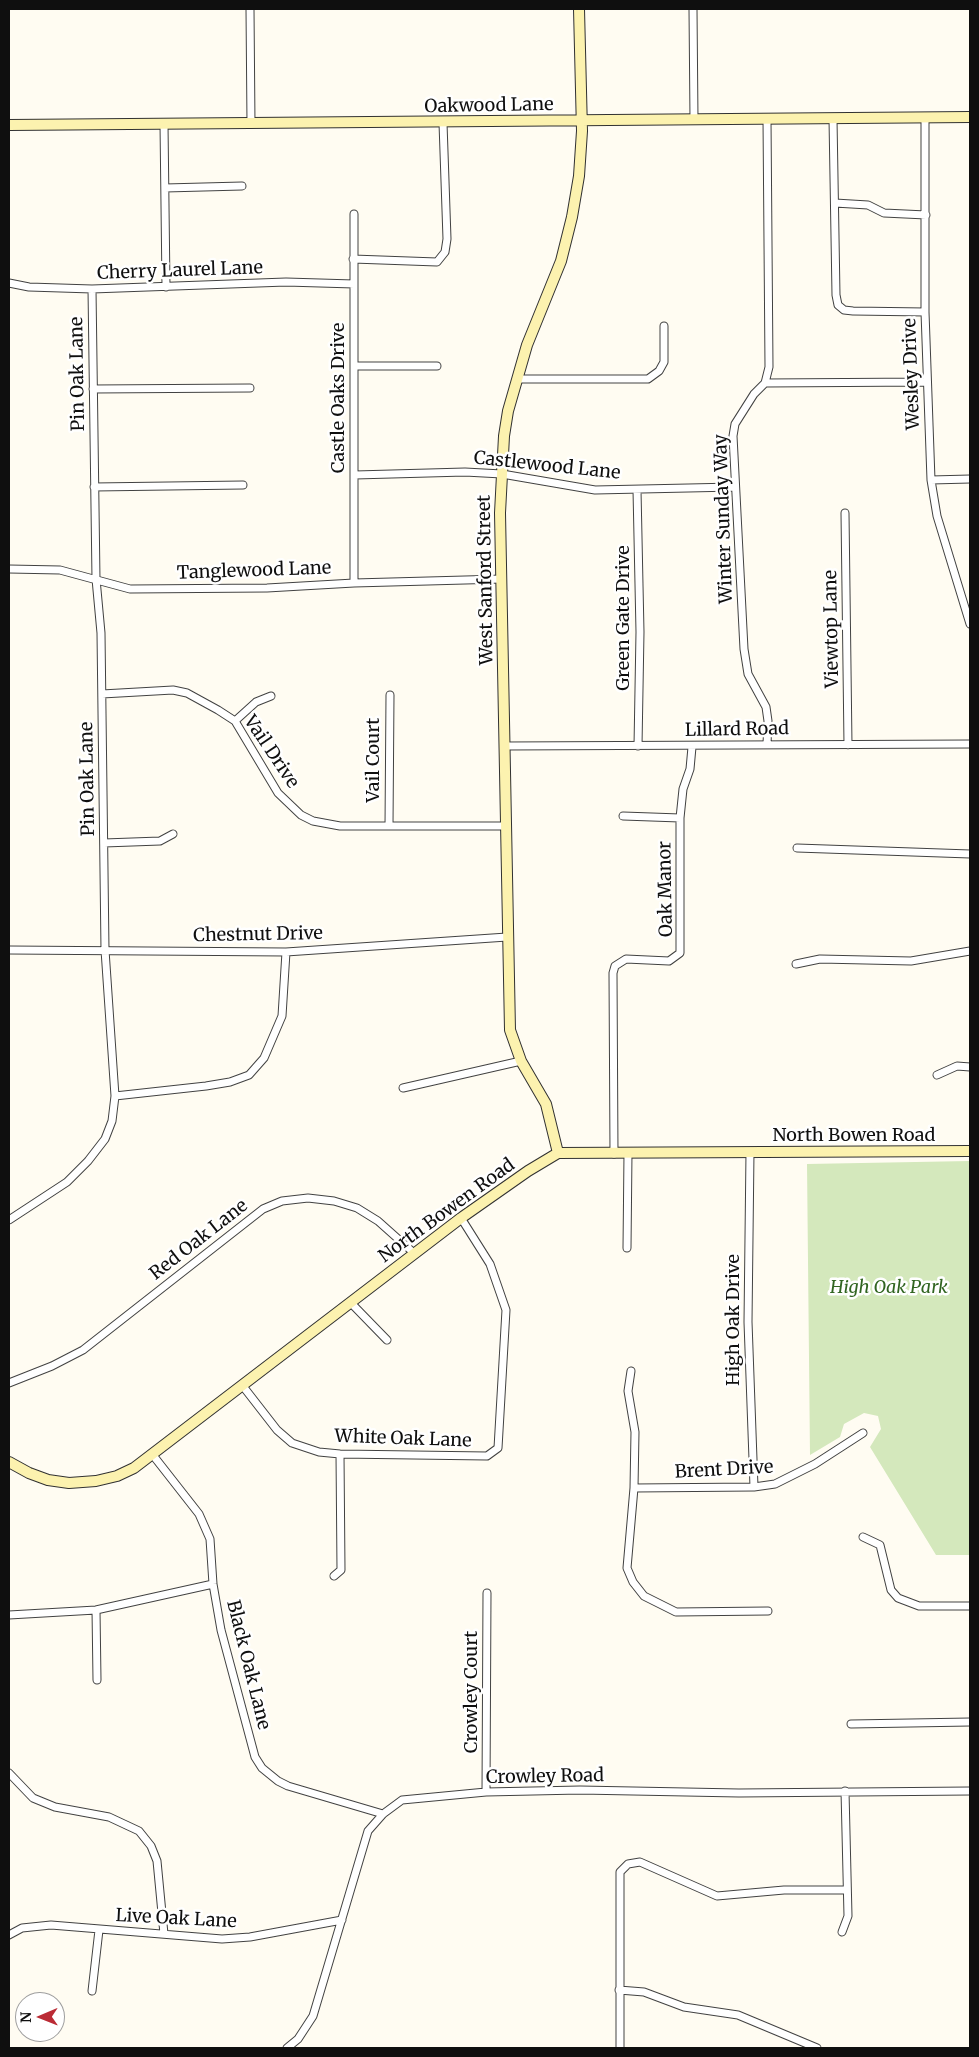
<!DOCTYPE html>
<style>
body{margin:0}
#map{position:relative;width:979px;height:2057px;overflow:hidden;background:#fffcf2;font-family:Merriweather,serif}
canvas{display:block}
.frame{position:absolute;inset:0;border:10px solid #0f0f0f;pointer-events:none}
.north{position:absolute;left:15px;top:1992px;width:50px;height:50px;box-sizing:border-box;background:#fff;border:1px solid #9f9f9f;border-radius:50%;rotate:269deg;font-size:14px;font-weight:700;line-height:20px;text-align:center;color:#0f0f0f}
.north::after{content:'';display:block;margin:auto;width:18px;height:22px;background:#bb2b35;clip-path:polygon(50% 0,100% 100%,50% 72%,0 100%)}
</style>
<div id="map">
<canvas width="979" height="2057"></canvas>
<div class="frame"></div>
<div class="north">N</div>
</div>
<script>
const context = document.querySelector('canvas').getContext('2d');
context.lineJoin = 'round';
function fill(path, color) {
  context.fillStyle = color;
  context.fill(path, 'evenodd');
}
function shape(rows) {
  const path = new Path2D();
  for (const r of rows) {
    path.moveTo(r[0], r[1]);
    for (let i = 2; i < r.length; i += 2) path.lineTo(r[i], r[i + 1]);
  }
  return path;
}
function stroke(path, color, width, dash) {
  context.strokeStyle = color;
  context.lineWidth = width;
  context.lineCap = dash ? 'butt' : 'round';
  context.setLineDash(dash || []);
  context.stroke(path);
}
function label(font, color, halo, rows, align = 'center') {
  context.font = font + ' Merriweather,serif';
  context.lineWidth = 5;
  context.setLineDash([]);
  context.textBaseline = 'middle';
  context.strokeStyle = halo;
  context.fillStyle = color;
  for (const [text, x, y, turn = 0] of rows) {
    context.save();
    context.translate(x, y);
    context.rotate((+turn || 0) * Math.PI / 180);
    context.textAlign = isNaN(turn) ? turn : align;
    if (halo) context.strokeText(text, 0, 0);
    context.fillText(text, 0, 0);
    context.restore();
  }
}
fill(shape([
 [970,1161,970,1555,936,1555,870,1447,881,1429,878,1416,864,1413,844,1424,840,1437,810,1455,807,1164]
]), '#d4e8bc');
const street = shape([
 [250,9,251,124],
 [693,9,694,120],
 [925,118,925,312,931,480,937,516,970,624],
 [767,119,769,367,765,383,754,394,735,424,733,436,744,649,748,674,766,707,768,721,767,744],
 [833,119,836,295,838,305,844,310,853,311,925,312],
 [164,124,166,287],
 [165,188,242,186],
 [835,203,868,205,884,213,926,215],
 [354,214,354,583],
 [353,259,437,262,445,252,447,239,443,123],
 [9,283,29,287,92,289,286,282,354,284],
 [355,366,437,366],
 [517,379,648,379,659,371,664,362,664,326],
 [765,383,926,382],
 [93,389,250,388],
 [355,475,465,472,502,474,595,490,735,487],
 [931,480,970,479],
 [94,487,243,485],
 [637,490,640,632,638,746],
 [845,513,848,745],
 [9,569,60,570,130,589,267,588,354,583,502,579],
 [102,694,173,690,187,693,218,710,235,721,278,793,301,815,313,821,340,826,507,826],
 [235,721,256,702,271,696],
 [505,746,970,744],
 [623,816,680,818],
 [389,826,390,695],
 [104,843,160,841,173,834],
 [797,848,970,854],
 [9,950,286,952,507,937],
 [796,964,820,959,911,961,970,951],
 [937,1075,957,1066,970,1067],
 [403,1088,521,1061],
 [115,1096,206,1086,230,1082,249,1075,264,1058,282,1016,286,952],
 [750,1152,748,1322,754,1487],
 [614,1154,613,973,615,966,626,959,669,961,680,953,680,818,683,789,690,769,692,747],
 [9,1220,67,1182,88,1161,105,1139,112,1121,115,1096,105,950,101,633,96,579,92,289],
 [627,1248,628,1153],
 [351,1303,387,1340],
 [631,1371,628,1391,635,1432,634,1488,627,1568,633,1582,644,1596,676,1612,768,1611],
 [9,1383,52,1366,83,1350,263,1209,282,1201,308,1198,334,1201,357,1208,378,1221,415,1254],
 [242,1385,277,1430,292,1443,319,1452,340,1454,487,1456,498,1448,506,1310,490,1264,461,1218],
 [152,1454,199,1514,210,1539,213,1584,221,1630,255,1757,262,1768,278,1781,288,1786,383,1814],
 [634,1488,754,1487,775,1484,815,1464,863,1433],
 [863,1537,880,1545,891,1590,898,1598,919,1606,970,1606],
 [334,1576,341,1570,340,1454],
 [96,1610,97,1680],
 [9,1615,96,1610,213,1584],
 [851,1724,970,1722],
 [9,1773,33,1798,55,1807,109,1817,139,1831,151,1846,157,1861,164,1934],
 [486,1792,487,1593],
 [842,1932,848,1916,845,1791],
 [9,1935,22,1928,51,1925,222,1939,250,1937,342,1920],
 [619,1990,644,1992,684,2007,738,2015,817,2048],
 [92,1991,99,1930],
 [287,2048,298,2039,313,2016,368,1831,383,1814,402,1800,486,1792,580,1790,739,1793,970,1791],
 [620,2048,620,1872,628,1864,640,1862,717,1896,784,1890,847,1890]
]);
const secondary = shape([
 [9,125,970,117],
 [558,1153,546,1104,521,1061,510,1030,500,513,504,436,508,411,527,345,561,261,572,217,579,176,582,131,579,9],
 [9,1462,29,1473,48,1480,69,1483,96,1481,117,1476,134,1468,461,1218,528,1171,558,1153,970,1151]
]);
stroke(street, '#424242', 9);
stroke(secondary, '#313131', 12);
stroke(street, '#fff', 7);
stroke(secondary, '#fcf2af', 10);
label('18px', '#0f0f0f', '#fff', [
 ["Oakwood Lane",489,106,-1],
 ["Cherry Laurel Lane",180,271,-2],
 ["Pin Oak Lane",78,374,-91],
 ["Wesley Drive",912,374,-92],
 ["Castle Oaks Drive",339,398,-90],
 ["Castlewood Lane",547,466,6],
 ["Winter Sunday Way",724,519,-92],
 ["Tanglewood Lane",254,571,-2],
 ["West Sanford Street",486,580,-91],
 ["Green Gate Drive",624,618,-90],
 ["Viewtop Lane",832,629,-91],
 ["Lillard Road",737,730,-1],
 ["Vail Drive",271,752,56],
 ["Vail Court",374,760,-90],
 ["Pin Oak Lane",88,779,-91],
 ["Oak Manor",666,889,-91],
 ["Chestnut Drive",258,935,-1],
 ["North Bowen Road",854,1136],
 ["North Bowen Road",447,1211,-36],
 ["Red Oak Lane",199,1240,-38],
 ["High Oak Drive",734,1320,-90],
 ["White Oak Lane",403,1439,2],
 ["Brent Drive",724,1470,-3],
 ["Black Oak Lane",248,1665,76],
 ["Crowley Court",472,1692,-90],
 ["Crowley Road",545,1777,-1],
 ["Live Oak Lane",176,1919,3]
]);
label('italic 18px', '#316521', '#fff', [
 ["High Oak Park",889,1288]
]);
</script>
